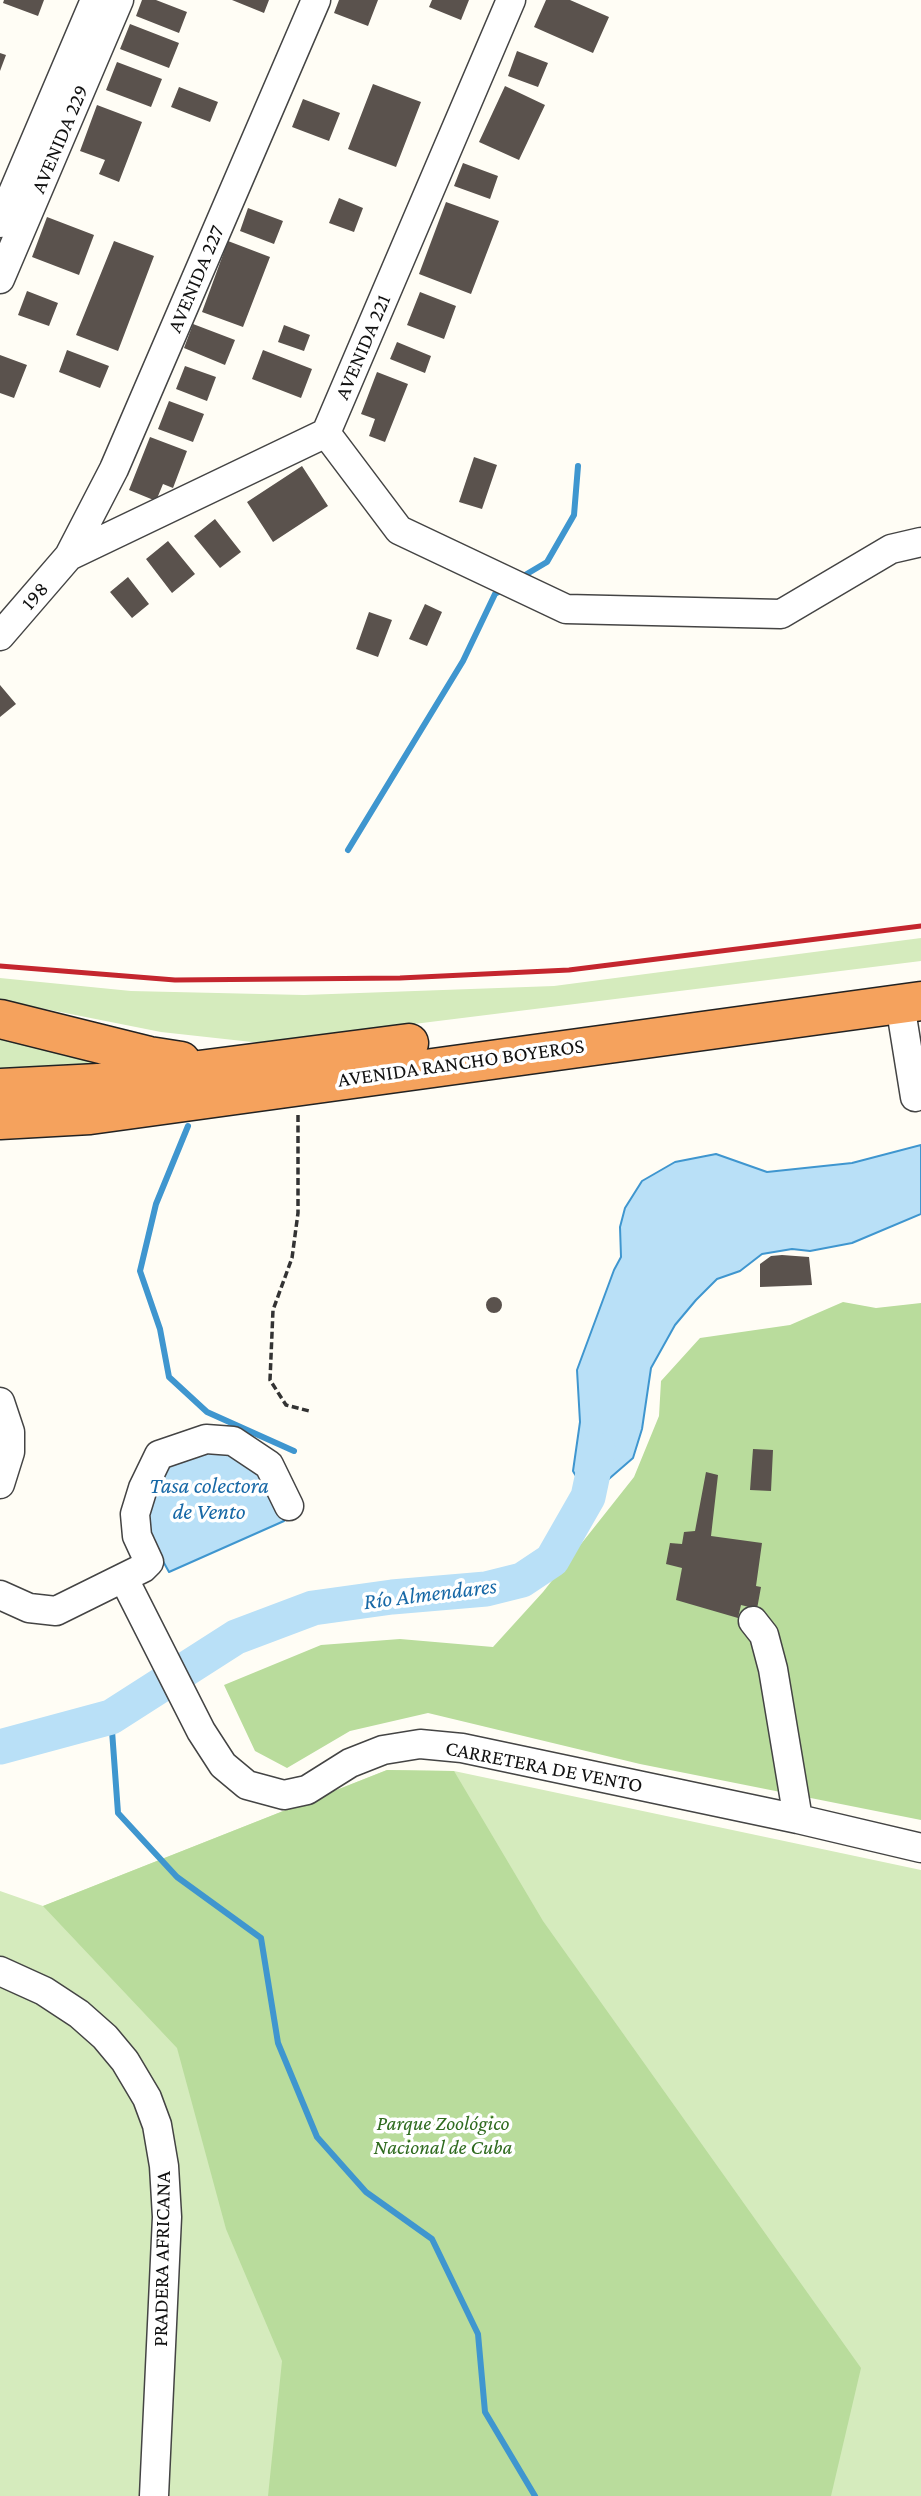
<!DOCTYPE html>
<meta charset="utf-8">
<style>
body{margin:0}
canvas{display:block;background:#fffdf5}
</style>
<canvas width="921" height="2496"></canvas>
<script>
const context = document.querySelector('canvas').getContext('2d');
context.lineJoin = 'round';
function fill(path, color) {
  context.fillStyle = color;
  context.fill(path, 'evenodd');
}
function shape(rows) {
  const path = new Path2D();
  for (const r of rows) {
    if (r.length === 3) {
      path.moveTo(r[0] + r[2], r[1]);
      path.arc(r[0], r[1], r[2], 0, 2 * Math.PI);
      continue;
    }
    path.moveTo(r[0], r[1]);
    for (let i = 2; i < r.length; i += 2) path.lineTo(r[i], r[i + 1]);
  }
  return path;
}
function stroke(path, color, width, dash) {
  context.strokeStyle = color;
  context.lineWidth = width;
  context.lineCap = dash ? 'butt' : 'round';
  context.setLineDash(dash || []);
  context.stroke(path);
}
function label(font, color, halo, rows, align = 'center') {
  context.font = font + ' "Crimson Pro",serif';
  context.lineWidth = 7;
  context.setLineDash([]);
  context.textBaseline = 'middle';
  context.strokeStyle = halo;
  context.fillStyle = color;
  for (const [text, x, y, turn = 0] of rows) {
    context.save();
    context.translate(x, y);
    context.rotate((+turn || 0) * Math.PI / 180);
    context.textAlign = isNaN(turn) ? turn : align;
    if (halo) context.strokeText(text, 0, 0);
    context.fillText(text, 0, 0);
    context.restore();
  }
}
fill(shape([
 [921,938,921,961,261,1043,161,1032,0,1000,0,978,131,991,304,995,554,986],
 [0,1039,87,1056,96,1063,95,1071,0,1080],
 [387,1770,454,1771,921,1870,921,2496,0,2496,0,1891,43,1906]
]), '#d5ebbd');
fill(shape([
 [843,1302,876,1308,921,1303,921,1820,640,1764,428,1713,350,1731,287,1768,255,1751,224,1685,321,1645,400,1639,493,1647,543,1592,634,1477,659,1416,661,1381,700,1338,790,1325],
 [387,1770,454,1771,543,1921,861,2368,831,2496,268,2496,282,2361,226,2229,177,2048,43,1906]
]), '#b9dc9c');
const water = shape([
 [921,1145,921,1214,852,1243,810,1251,792,1249,762,1254,740,1271,717,1279,696,1300,675,1325,651,1368,642,1429,633,1458,588,1497,573,1471,580,1422,577,1370,614,1270,621,1257,620,1227,625,1208,642,1181,675,1162,716,1154,767,1172,852,1163,921,1145],
 [200,1448,232,1453,262,1476,284,1521,169,1572,149,1536,148,1504,156,1477,180,1458,200,1448]
]);
fill(water, '#b9e0f7');
stroke(water, '#3f96cf', 2);
stroke(shape([
 [520,578,547,562,574,515,578,466],
 [348,850,463,661,495,594,502,590],
 [188,1126,156,1204,140,1271,160,1329,169,1377,207,1412,294,1451],
 [111,1717,118,1813,177,1877,261,1938,278,2043,317,2137,366,2192,432,2239,478,2334,485,2412,535,2496]
]), '#3f96cf', 6);
stroke(shape([
 [0,1747,111,1717,236,1637,313,1608,392,1597,486,1589,522,1580,552,1560,588,1497,598,1450]
]), '#b9e0f7', 35);
fill(shape([
 [4,0,44,0,38,16,3,3],
 [142,0,156,0,187,12,179,33,136,16],
 [232,0,269,0,264,13],
 [339,0,378,0,368,26,334,13],
 [432,0,469,0,461,20,429,7],
 [546,0,570,0,609,17,593,53,534,27],
 [130,24,179,43,169,68,120,49],
 [517,51,548,63,538,87,508,76],
 [0,53,6,55,0,71],
 [117,62,162,79,151,107,106,90],
 [373,84,421,102,396,167,348,149],
 [505,86,545,105,519,160,479,142],
 [179,87,218,102,210,122,171,107],
 [303,99,340,113,329,141,292,127],
 [97,105,142,122,119,182,99,174,105,160,80,151],
 [463,163,498,176,490,199,454,186],
 [339,198,363,208,354,232,329,223],
 [446,202,499,221,471,294,419,274],
 [248,208,283,221,274,244,240,231],
 [47,217,94,235,79,275,32,257],
 [114,241,154,256,118,351,76,335],
 [228,241,270,257,243,327,202,312],
 [27,291,58,303,49,326,18,315],
 [420,292,456,306,444,339,407,325],
 [193,324,235,340,225,365,184,348],
 [284,325,310,335,304,351,278,342],
 [397,342,431,356,425,373,390,359],
 [67,350,109,366,100,388,59,372],
 [263,350,312,369,301,398,252,379],
 [0,355,27,365,14,398,0,393],
 [185,366,216,377,207,401,176,389],
 [377,372,408,384,385,442,369,436,375,419,361,414],
 [169,401,204,414,193,442,158,429],
 [150,437,187,451,173,488,163,484,156,501,129,490],
 [474,457,497,465,482,509,459,502],
 [302,466,328,506,273,542,247,502],
 [215,519,241,552,220,568,194,536],
 [168,541,195,574,172,593,146,559],
 [128,577,149,604,132,618,110,592],
 [425,604,442,612,427,646,409,639],
 [369,612,392,620,378,657,356,649],
 [0,685,16,704,0,717],
 [782,1255,809,1257,812,1285,760,1287,760,1264,771,1256],
 [494,1305,8],
 [753,1449,773,1450,771,1491,750,1490],
 [706,1472,718,1475,711,1536,762,1543,756,1586,761,1587,757,1609,741,1605,738,1618,676,1600,682,1568,666,1564,670,1543,682,1544,684,1532,695,1531]
]), '#5a524d');
const minor = shape([
 [0,223,95,0],
 [0,279,119,0],
 [326,433,399,530,566,609,781,614,891,549,921,542],
 [69,556,326,433,511,0],
 [0,636,69,556,114,469,316,0],
 [900,1004,915,1097],
 [0,1402,10,1432,10,1452,0,1484],
 [124,1579,201,1731,223,1765,247,1785,284,1795,307,1790,350,1763,383,1750,420,1744,462,1748,798,1819,921,1848],
 [0,1595,29,1608,56,1611,143,1568,149,1562,137,1536,135,1514,143,1488,159,1455,206,1439,233,1441,269,1465,289,1506],
 [753,1621,764,1635,773,1669,798,1819],
 [0,1971,44,1991,79,2014,105,2037,125,2061,147,2098,157,2125,164,2166,167,2217,154,2496]
]);
const highway = shape([
 [0,1019,149,1056,181,1061],
 [0,1088,98,1083,409,1043],
 [0,1120,90,1115,921,1001]
]);
stroke(minor, '#444', 31);
stroke(highway, '#222', 41);
stroke(shape([
 [298,1115,298,1213,292,1258,273,1310,270,1380,286,1405,309,1411]
]), '#333', 3.5, [7, 3.5]);
stroke(minor, '#fff', 28);
stroke(highway, '#f5a25d', 38);
stroke(shape([
 [0,966,175,980,400,978,569,970,921,926]
]), '#c4262e', 5);
label('21px', '#111', '#fff', [
 ["AVENIDA 229",60,139,-67],
 ["AVENIDA 227",196,279,-67],
 ["AVENIDA 221",363,347,-67],
 ["198",35,596,-49],
 ["AVENIDA RANCHO BOYEROS",461,1063,-8],
 ["CARRETERA DE VENTO",544,1767,11],
 ["PRADERA AFRICANA",162,2259,-89]
]);
label('italic 21px', '#2f6b1f', '#fff', [
 ["Parque Zoológico",443,2124],
 ["Nacional de Cuba",443,2148]
]);
label('italic 23px', '#1768a6', '#fff', [
 ["Tasa colectora",209,1486],
 ["de Vento",209,1512],
 ["Río Almendares",430,1594,-7]
]);
</script>
